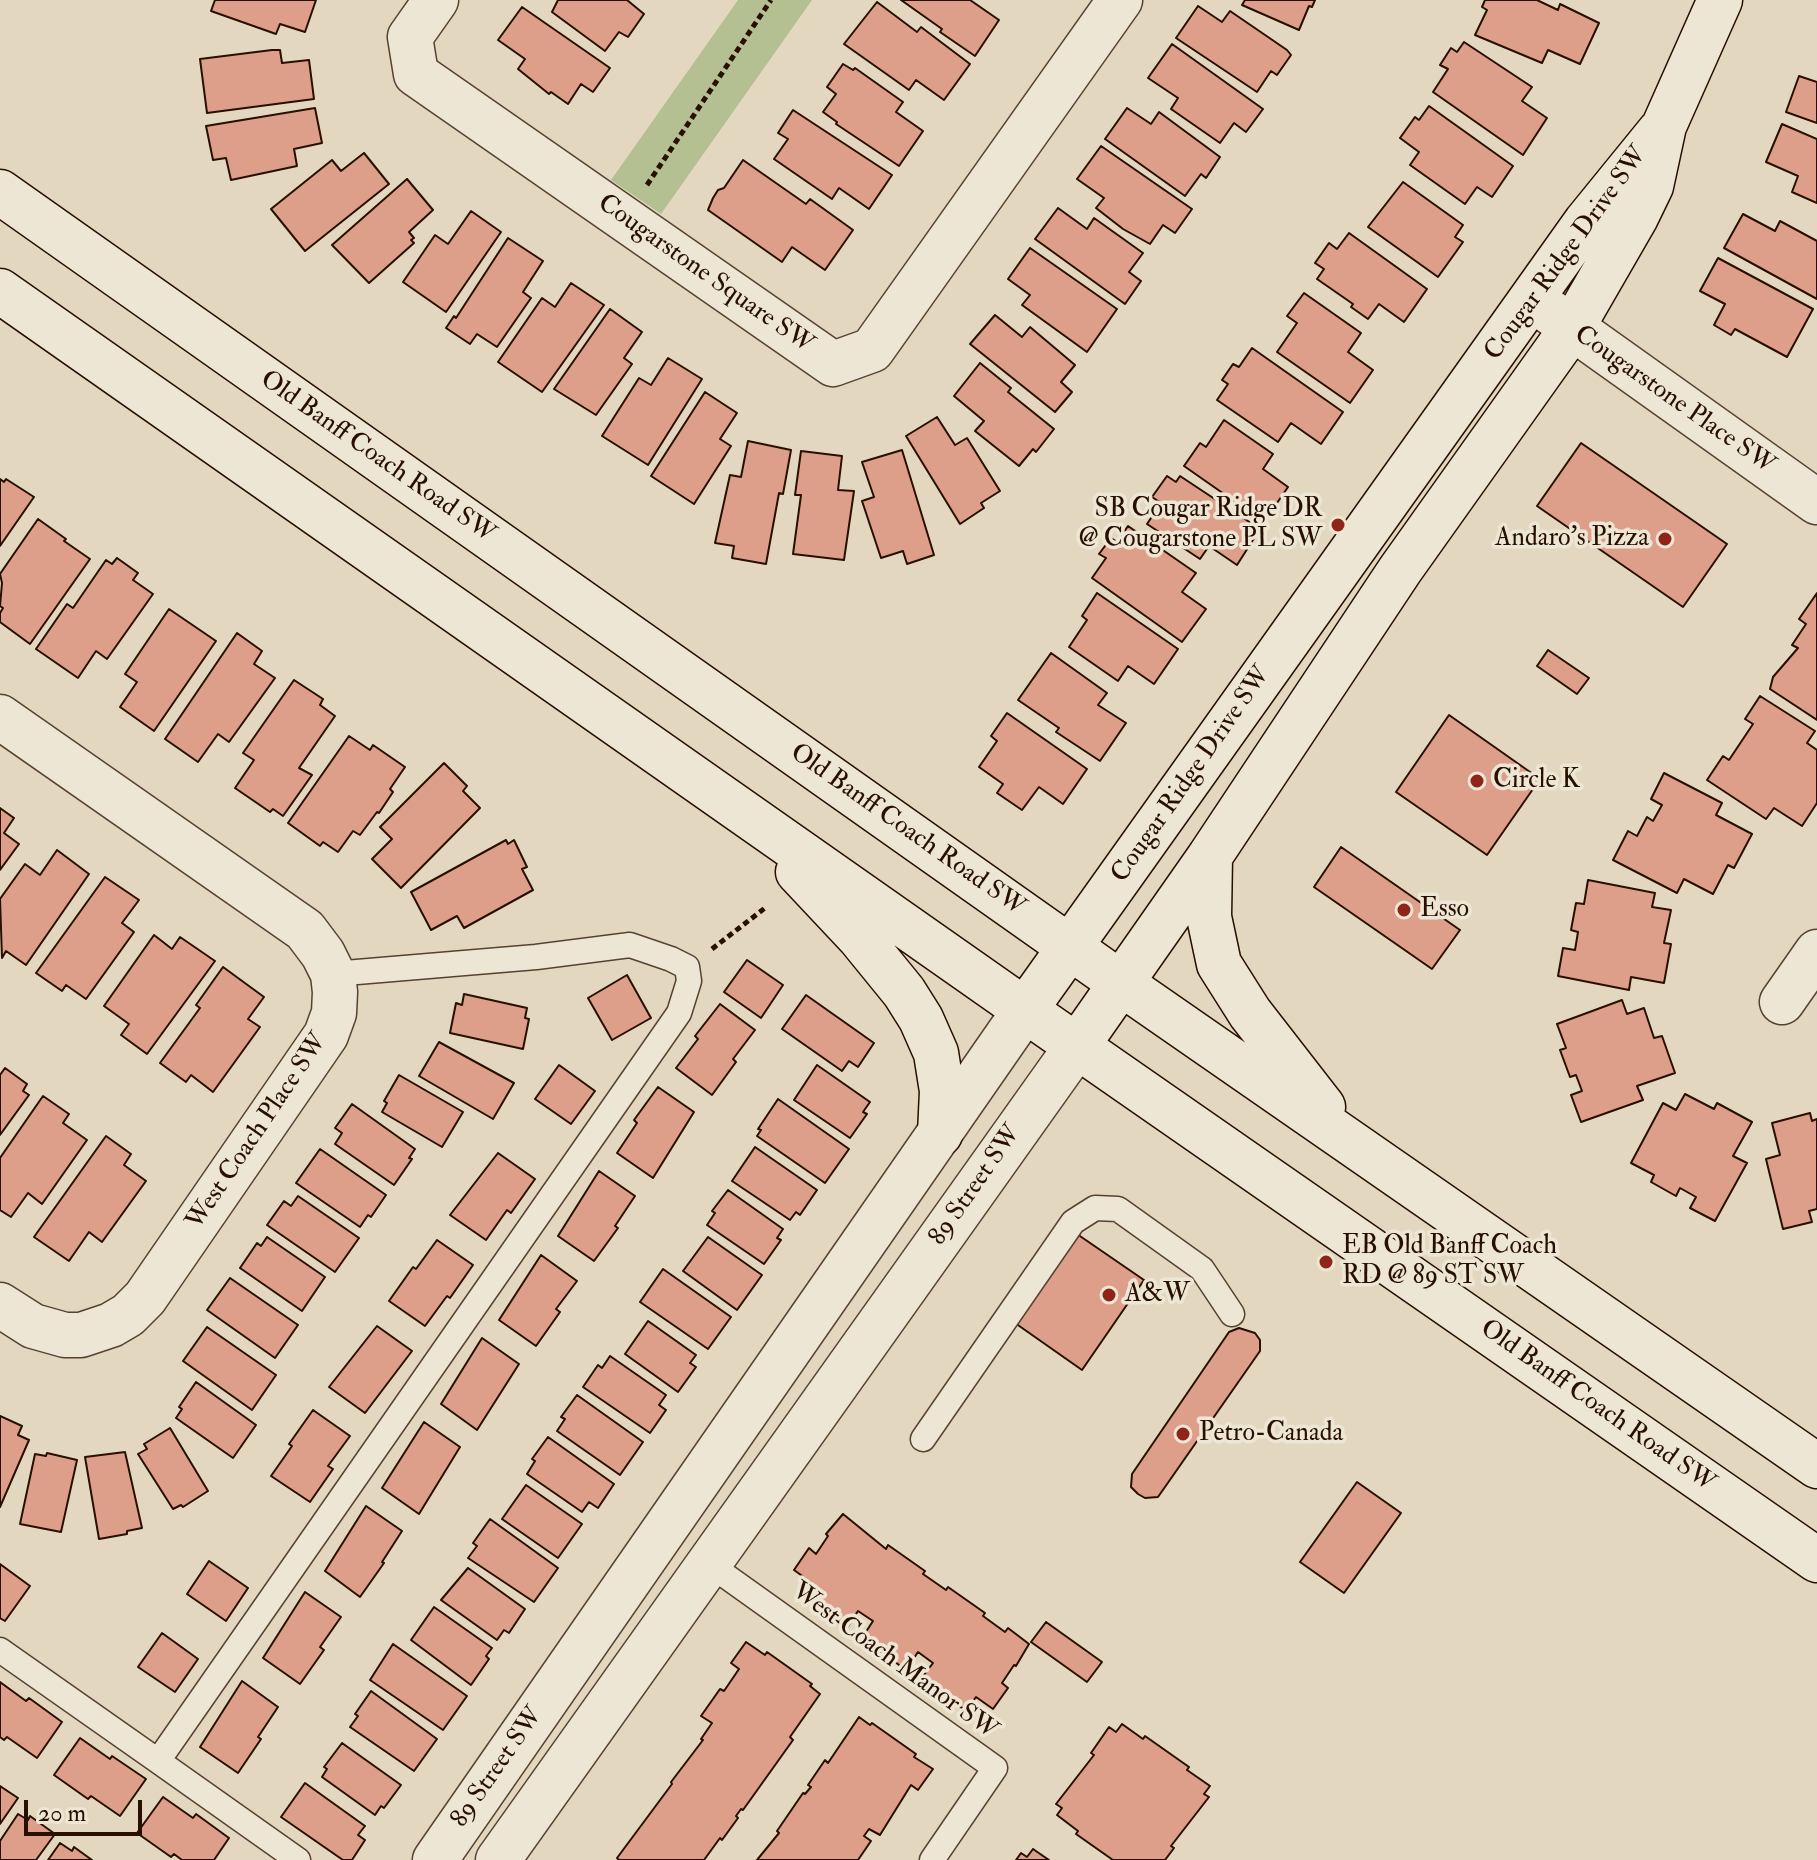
<!DOCTYPE html>
<style>
body{margin:0}
#map{position:relative;width:1817px;height:1860px;overflow:hidden;background:#e3d8bf;font-family:"IM FELL Double Pica",serif}
canvas{display:block}
.scale{position:absolute;left:24px;top:1800px;width:118px;height:36px;box-sizing:border-box;border:4px solid #280f00;border-top:0;padding-left:10px;font-size:24px;line-height:28px;white-space:nowrap;color:#280f00;-webkit-text-stroke:6px #ede6d5;paint-order:stroke}
</style>
<div id="map">
<canvas width="1817" height="1860"></canvas>
<div class="scale">20 m</div>
</div>
<script>
const context = document.querySelector('canvas').getContext('2d');
context.lineJoin = 'round';
function fill(path, color) {
  context.fillStyle = color;
  context.fill(path, 'evenodd');
}
function shape(rows) {
  const path = new Path2D();
  for (const r of rows) {
    path.moveTo(r[0], r[1]);
    for (let i = 2; i < r.length; i += 2) path.lineTo(r[i], r[i + 1]);
  }
  return path;
}
function stroke(path, color, width, dash) {
  context.strokeStyle = color;
  context.lineWidth = width;
  context.lineCap = dash ? 'butt' : 'round';
  context.setLineDash(dash || []);
  context.stroke(path);
}
function label(font, color, halo, rows, align = 'center') {
  context.font = font + ' "IM FELL Double Pica",serif';
  context.lineWidth = 7;
  context.setLineDash([]);
  context.textBaseline = 'middle';
  context.strokeStyle = halo;
  context.fillStyle = color;
  for (const [text, x, y, turn = 0] of rows) {
    context.save();
    context.translate(x, y);
    context.rotate((+turn || 0) * Math.PI / 180);
    context.textAlign = isNaN(turn) ? turn : align;
    if (halo) context.strokeText(text, 0, 0);
    context.fillText(text, 0, 0);
    context.restore();
  }
}
fill(shape([
 [738,0,812,0,661,214,611,180]
]), '#b4bf92');
const building = shape([
 [215,0,316,0,305,32,280,24,276,34,211,11,215,0],
 [558,0,627,0,644,14,628,37,619,32,605,51,552,12,558,0],
 [901,0,970,0,999,20,975,56,940,32,942,29,901,0],
 [1245,0,1315,0,1312,7,1309,6,1299,30,1242,5,1245,0],
 [1485,0,1537,0,1558,10,1560,4,1599,23,1580,64,1548,50,1542,63,1475,35,1487,10,1482,7,1485,0],
 [877,2,917,32,921,27,970,64,944,100,916,80,909,90,844,44,877,2],
 [1198,6,1222,22,1230,11,1287,50,1291,55,1277,75,1271,71,1257,92,1176,38,1198,6],
 [522,7,610,68,593,92,581,84,568,104,551,92,549,94,518,69,525,59,498,40,522,7],
 [1464,42,1532,87,1522,101,1547,118,1523,155,1433,92,1448,69,1440,65,1451,48,1457,52,1464,42],
 [1172,44,1263,109,1246,132,1234,123,1220,143,1171,109,1178,98,1148,78,1172,44],
 [272,50,280,50,282,63,309,60,314,99,207,113,200,59,272,50],
 [843,64,853,70,855,68,903,102,896,112,923,131,899,166,836,124,837,122,823,112,836,94,827,87,843,64],
 [1799,76,1817,82,1817,123,1786,112,1799,76],
 [1429,106,1513,166,1492,197,1477,187,1465,204,1410,165,1419,152,1400,138,1415,117,1419,120,1429,106],
 [315,108,322,143,294,149,297,166,231,180,226,158,213,160,206,126,315,108],
 [1127,108,1151,124,1159,112,1220,157,1206,178,1201,174,1185,196,1105,139,1127,108],
 [793,110,892,175,869,209,839,188,832,199,774,159,788,139,778,133,793,110],
 [1782,124,1817,139,1817,203,1792,192,1798,176,1766,162,1782,124],
 [1101,146,1192,209,1175,233,1163,225,1150,244,1123,229,1096,208,1104,198,1077,179,1101,146],
 [364,153,389,184,305,251,271,209,332,160,341,171,364,153],
 [743,160,806,204,810,199,853,230,825,270,792,247,782,262,708,210,713,198,718,190,724,188,743,160],
 [407,179,433,210,409,232,414,238,411,240,414,243,369,283,332,245,407,179],
 [1403,182,1463,225,1455,237,1463,242,1438,277,1368,227,1403,182],
 [1058,208,1087,229,1094,218,1143,253,1129,272,1141,281,1125,304,1035,239,1058,208],
 [471,211,501,232,446,312,403,282,435,235,448,244,471,211],
 [1743,214,1775,231,1780,221,1817,241,1817,299,1724,248,1743,214],
 [1349,233,1427,289,1404,322,1379,304,1368,319,1351,307,1353,304,1317,279,1324,269,1315,263,1329,243,1337,249,1349,233],
 [508,238,543,261,523,292,531,298,497,347,477,334,470,344,446,328,454,316,456,318,508,238],
 [1030,248,1117,309,1087,352,1022,305,1030,295,1008,279,1030,248],
 [1718,258,1813,309,1787,357,1735,329,1731,335,1714,325,1725,304,1700,291,1718,258],
 [571,283,604,305,542,392,498,362,542,298,555,307,571,283],
 [1304,293,1361,333,1348,352,1373,370,1350,403,1277,352,1297,323,1287,316,1304,293],
 [610,309,642,332,624,358,632,364,596,415,554,389,610,309],
 [995,315,1022,337,1030,327,1075,365,1061,382,1072,392,1055,412,970,344,995,315],
 [1252,348,1343,412,1321,444,1291,423,1278,442,1217,400,1228,384,1222,380,1233,364,1239,367,1252,348],
 [668,358,702,379,648,465,602,436,639,378,651,385,668,358],
 [980,363,1011,388,1008,392,1054,429,1036,452,1033,449,1019,466,975,431,984,421,954,396,980,363],
 [705,392,737,413,720,439,731,446,694,504,651,476,705,392],
 [937,417,955,445,967,438,1000,491,981,503,984,508,960,524,906,436,937,417],
 [1224,420,1273,454,1263,469,1288,487,1264,522,1184,466,1200,443,1206,447,1224,420],
 [748,441,791,450,783,494,779,493,766,564,732,558,734,546,715,543,730,475,741,477,748,441],
 [1581,443,1727,544,1683,607,1537,506,1581,443],
 [902,450,934,555,907,564,903,551,881,558,862,501,874,497,862,462,902,450],
 [801,451,842,456,838,490,854,491,844,560,793,554,801,495,795,495,801,451],
 [1167,476,1176,482,1180,476,1260,529,1237,565,1209,546,1200,559,1147,524,1161,503,1152,497,1167,476],
 [0,479,4,482,6,479,34,497,0,546,0,479],
 [38,519,66,539,64,541,90,559,30,644,0,622,0,613,3,608,0,606,2,583,0,574,38,519],
 [1128,526,1196,573,1182,592,1206,609,1182,642,1092,578,1106,558,1099,554,1111,538,1117,542,1128,526],
 [117,558,138,573,133,580,153,594,107,659,96,651,78,678,36,649,67,604,73,608,106,560,112,564,117,558],
 [1097,593,1178,649,1154,684,1128,666,1118,681,1069,647,1087,620,1082,616,1097,593],
 [1817,593,1817,720,1770,689,1773,677,1798,648,1792,645,1806,624,1799,619,1817,593],
 [169,609,216,641,154,731,120,707,137,682,125,674,169,609],
 [237,633,262,651,254,664,275,678,229,742,218,734,198,762,165,739,237,633],
 [1548,650,1589,678,1577,694,1537,666,1548,650],
 [1051,653,1107,693,1098,705,1126,723,1100,761,1056,732,1059,728,1018,700,1051,653],
 [294,680,323,699,320,705,335,716,299,768,312,775,283,816,273,809,270,812,235,788,254,760,243,753,294,680],
 [1760,696,1815,731,1807,743,1817,750,1817,803,1802,826,1774,808,1766,819,1707,780,1723,756,1729,760,1753,724,1745,719,1760,696],
 [1007,713,1087,769,1063,804,1039,787,1022,810,997,793,1003,784,979,767,997,741,991,736,1007,713],
 [1449,715,1540,779,1487,855,1396,792,1449,715],
 [349,736,370,750,373,745,405,767,390,789,393,792,379,813,377,812,360,835,353,831,338,852,323,842,320,846,288,823,349,736],
 [444,763,467,786,463,791,480,808,401,888,372,859,392,839,380,827,444,763],
 [1664,773,1722,803,1716,815,1752,834,1734,868,1728,865,1713,894,1684,879,1677,893,1613,860,1628,831,1637,836,1647,817,1653,821,1662,805,1651,799,1664,773],
 [0,808,14,818,4,833,19,844,0,870,0,808],
 [506,840,508,844,514,840,527,867,522,869,533,890,464,928,457,916,431,930,411,892,506,840],
 [1341,847,1460,930,1432,969,1314,887,1341,847],
 [57,850,89,874,26,965,6,951,2,958,0,899,25,864,40,875,57,850],
 [105,877,139,900,122,923,134,932,86,999,66,985,62,991,36,973,105,877],
 [1588,880,1655,893,1652,907,1671,910,1664,943,1671,944,1664,983,1631,977,1629,990,1558,976,1563,948,1575,950,1578,932,1571,930,1576,903,1584,904,1588,880],
 [154,935,172,949,180,937,215,961,147,1054,121,1035,129,1024,104,1006,154,935],
 [747,960,783,985,761,1018,724,992,747,960],
 [223,967,264,997,248,1019,260,1027,213,1092,191,1075,186,1082,160,1063,200,1008,196,1005,223,967],
 [627,975,651,1018,612,1040,588,998,627,975],
 [464,994,527,1008,525,1018,529,1019,523,1049,450,1033,456,1003,462,1005,464,994],
 [806,995,874,1043,858,1067,849,1061,842,1071,782,1029,806,995],
 [1622,1000,1627,1014,1644,1008,1654,1038,1662,1036,1675,1073,1637,1086,1643,1100,1581,1122,1571,1095,1582,1091,1576,1075,1570,1077,1560,1050,1566,1048,1557,1024,1622,1000],
 [720,1004,755,1030,733,1059,736,1062,712,1095,676,1068,698,1039,695,1036,720,1004],
 [439,1042,514,1083,493,1119,419,1076,439,1042],
 [559,1065,595,1091,571,1124,535,1099,559,1065],
 [817,1065,870,1102,863,1112,867,1114,850,1138,794,1100,817,1065],
 [5,1068,27,1084,23,1091,29,1095,0,1135,0,1075,5,1068],
 [399,1075,463,1112,442,1147,382,1112,387,1103,384,1101,399,1075],
 [658,1087,694,1112,653,1178,617,1153,637,1123,634,1120,658,1087],
 [1685,1094,1714,1109,1717,1103,1752,1122,1733,1156,1747,1163,1715,1221,1690,1208,1696,1197,1680,1188,1676,1196,1651,1182,1654,1175,1631,1163,1663,1103,1676,1110,1685,1094],
 [43,1096,69,1114,63,1123,87,1140,42,1204,28,1193,11,1217,0,1210,0,1158,43,1096],
 [778,1099,849,1149,825,1183,757,1136,761,1130,758,1129,778,1099],
 [352,1104,415,1149,409,1158,412,1159,394,1185,335,1144,342,1133,335,1128,352,1104],
 [1810,1113,1812,1121,1817,1119,1817,1209,1809,1211,1812,1222,1783,1229,1766,1159,1780,1155,1772,1123,1810,1113],
 [106,1136,131,1154,124,1165,146,1181,102,1242,89,1232,69,1261,34,1237,106,1136],
 [755,1147,817,1190,800,1215,796,1212,790,1220,732,1181,755,1147],
 [320,1149,386,1195,371,1217,368,1215,360,1227,296,1183,320,1149],
 [498,1153,535,1179,511,1213,507,1210,486,1240,450,1215,498,1153],
 [599,1171,635,1196,615,1226,618,1228,594,1261,558,1236,599,1171],
 [728,1190,783,1229,777,1238,781,1240,764,1264,707,1225,715,1213,712,1211,728,1190],
 [298,1196,359,1238,335,1272,267,1225,284,1201,291,1206,298,1196],
 [1077,1234,1144,1280,1082,1370,1015,1323,1077,1234],
 [267,1237,325,1277,302,1311,240,1268,257,1243,261,1246,267,1237],
 [708,1237,762,1275,737,1310,683,1271,708,1237],
 [437,1240,473,1265,450,1298,447,1296,425,1326,389,1301,413,1267,416,1269,437,1240],
 [541,1255,577,1281,556,1309,560,1312,536,1346,499,1320,541,1255],
 [663,1269,731,1317,708,1349,640,1302,663,1269],
 [230,1278,298,1325,275,1358,207,1310,230,1278],
 [648,1321,696,1355,690,1363,696,1367,678,1392,625,1354,648,1321],
 [377,1326,412,1351,365,1413,329,1387,377,1326],
 [207,1327,276,1375,252,1410,183,1361,207,1327],
 [1239,1328,1255,1333,1260,1340,1260,1351,1158,1497,1145,1498,1138,1494,1131,1487,1132,1474,1229,1332,1239,1328],
 [482,1338,519,1364,477,1430,441,1404,482,1338],
 [610,1356,666,1395,659,1405,666,1410,650,1433,583,1387,598,1365,602,1368,610,1356],
 [196,1382,256,1425,233,1458,176,1418,182,1409,179,1407,196,1382],
 [577,1395,643,1442,620,1475,557,1431,565,1419,561,1417,577,1395],
 [313,1410,350,1436,328,1466,333,1469,310,1502,271,1476,292,1446,289,1444,313,1410],
 [0,1416,22,1426,18,1435,29,1440,0,1507,0,1416],
 [424,1422,460,1447,419,1514,382,1488,424,1422],
 [170,1428,208,1491,183,1507,181,1505,173,1509,138,1454,147,1449,144,1444,170,1428],
 [548,1437,614,1484,598,1508,589,1502,582,1512,527,1474,535,1461,532,1459,548,1437],
 [125,1452,142,1528,127,1531,127,1534,99,1539,85,1457,125,1452],
 [47,1453,77,1460,61,1532,20,1524,35,1454,46,1456,47,1453],
 [1357,1482,1401,1513,1344,1593,1300,1562,1357,1482],
 [526,1485,582,1524,558,1558,502,1519,526,1485],
 [366,1506,402,1531,382,1562,384,1563,360,1597,325,1571,366,1506],
 [843,1514,886,1549,888,1545,925,1571,923,1574,946,1590,948,1587,985,1613,983,1616,1005,1632,1008,1628,1029,1644,1016,1666,1014,1665,1002,1683,1008,1688,993,1709,976,1697,966,1711,921,1679,933,1663,918,1652,906,1670,862,1638,873,1621,858,1611,847,1628,802,1597,812,1583,794,1570,809,1548,816,1554,828,1536,826,1534,843,1514],
 [490,1519,558,1568,534,1602,468,1558,477,1546,473,1543,490,1519],
 [209,1561,248,1588,226,1621,187,1594,209,1561],
 [0,1564,30,1586,5,1621,0,1618,0,1564],
 [468,1568,525,1609,509,1633,504,1630,497,1640,441,1600,468,1568],
 [305,1592,341,1617,320,1647,324,1650,300,1684,263,1658,305,1592],
 [434,1607,492,1648,486,1656,489,1659,471,1685,411,1640,434,1607],
 [1046,1622,1102,1662,1087,1682,1031,1642,1046,1622],
 [162,1633,198,1659,175,1692,138,1667,162,1633],
 [746,1642,765,1655,767,1652,812,1684,810,1686,820,1694,790,1737,793,1740,743,1810,741,1809,736,1816,738,1818,722,1840,720,1838,704,1860,619,1860,617,1858,672,1784,671,1782,703,1740,701,1739,712,1723,701,1716,720,1689,724,1691,739,1669,731,1663,746,1642],
 [393,1644,467,1696,443,1730,370,1680,393,1644],
 [242,1681,278,1707,258,1737,261,1739,238,1773,200,1747,242,1681],
 [0,1682,26,1701,29,1698,62,1722,37,1758,7,1737,4,1740,0,1737,0,1682],
 [371,1691,437,1739,414,1771,350,1727,358,1716,355,1714,371,1691],
 [859,1717,870,1725,872,1723,916,1754,914,1757,933,1769,918,1790,911,1785,880,1835,869,1829,864,1836,871,1841,858,1860,757,1860,779,1833,777,1831,803,1793,805,1794,811,1787,808,1785,825,1760,828,1763,859,1717],
 [1122,1724,1143,1739,1145,1736,1189,1767,1187,1770,1210,1786,1204,1794,1209,1797,1171,1846,1174,1848,1165,1860,1113,1860,1076,1834,1078,1831,1057,1815,1062,1808,1056,1804,1094,1755,1091,1753,1109,1727,1116,1732,1122,1724],
 [80,1738,110,1759,112,1756,146,1779,120,1816,91,1796,88,1799,54,1775,80,1738],
 [342,1743,401,1785,384,1808,381,1806,375,1815,322,1777,327,1769,324,1767,342,1743],
 [305,1783,365,1826,358,1835,365,1840,352,1860,343,1860,281,1817,305,1783],
 [0,1786,18,1798,0,1824,0,1786],
 [163,1797,193,1818,196,1814,229,1838,214,1860,182,1860,174,1854,171,1857,137,1833,163,1797],
 [18,1814,28,1820,30,1816,55,1834,36,1860,0,1860,0,1841,18,1814],
 [60,1843,72,1851,74,1847,92,1860,48,1860,60,1843],
 [1033,1849,1049,1860,1016,1860,1021,1853,1027,1857,1033,1849]
]);
fill(building, '#dd9f8a');
stroke(building, '#280f00', 2);
const lane = shape([
 [923,1439,1073,1222,1095,1208,1118,1209,1202,1269,1232,1314],
 [709,1564,995,1768,932,1860],
 [0,1650,158,1761,679,1013,689,981,687,967,671,959,630,945,536,957,333,974],
 [158,1761,298,1860]
]);
const street = shape([
 [436,0,410,37,416,74,833,364,872,350,1120,0],
 [1532,299,1817,502],
 [0,717,305,930,323,954,333,974,335,992,334,1013,326,1035,145,1298,128,1315,111,1325,81,1335,65,1335,33,1326,0,1305],
 [1782,1002,1817,952],
 [435,1860,1025,1010],
 [498,1860,1077,1046]
]);
const secondary = shape([
 [0,192,1122,984,1817,1466],
 [0,291,1025,1010,1817,1560],
 [1210,856,1209,917,1219,964,1250,1013,1323,1107],
 [798,872,860,938,904,992,921,1019,936,1053,942,1091,940,1134],
 [1025,1010,1586,222,1660,131],
 [1077,1046,1210,856,1400,570,1572,328,1636,217,1651,186,1664,126,1720,0]
]);
stroke(lane, '#574130', 27);
stroke(street, '#574130', 47);
stroke(secondary, '#280f00', 47);
stroke(shape([
 [647,185,771,0],
 [712,949,765,908]
]), '#280f00', 5, [6, 4]);
stroke(lane, '#ede6d5', 24);
stroke(street, '#ede6d5', 44);
stroke(secondary, '#ede6d5', 44);
for (const [x, y, r, color] of [
 [1338,525,8,"#8f2418"],
 [1665,539,8,"#8f2418"],
 [1477,781,8,"#8f2418"],
 [1404,910,8,"#8f2418"],
 [1326,1262,8,"#8f2418"],
 [1109,1295,8,"#8f2418"],
 [1183,1434,8,"#8f2418"]
]) {
  const dot = new Path2D();
  dot.arc(x, y, r, 0, 2 * Math.PI);
  context.fillStyle = color;
  context.fill(dot);
  stroke(dot, '#ede6d5', 3);
}
label('26px', '#280f00', '#ede6d5', [
 ["Cougar Ridge Drive SW",1567,254,-54],
 ["Cougarstone Square SW",705,275,35],
 ["Cougarstone Place SW",1674,401,35],
 ["Old Banff Coach Road SW",377,458,35],
 ["Cougar Ridge Drive SW",1192,775,-55],
 ["Old Banff Coach Road SW",907,831,35],
 ["West Coach Place SW",258,1132,-56],
 ["89 Street SW",976,1186,-55],
 ["Old Banff Coach Road SW",1597,1407,35],
 ["West Coach Manor SW",894,1662,36],
 ["89 Street SW",498,1768,-55]
]);
label('26px', '#280f00', '#ede6d5', [
 ["SB Cougar Ridge DR",1322,510,"right"],
 ["@ Cougarstone PL SW",1322,540,"right"],
 ["Andaro's Pizza",1649,539,"right"],
 ["Circle K",1493,781],
 ["Esso",1420,910],
 ["EB Old Banff Coach",1342,1247],
 ["RD @ 89 ST SW",1342,1277],
 ["A&W",1125,1295],
 ["Petro-Canada",1199,1434]
], 'left');
</script>
